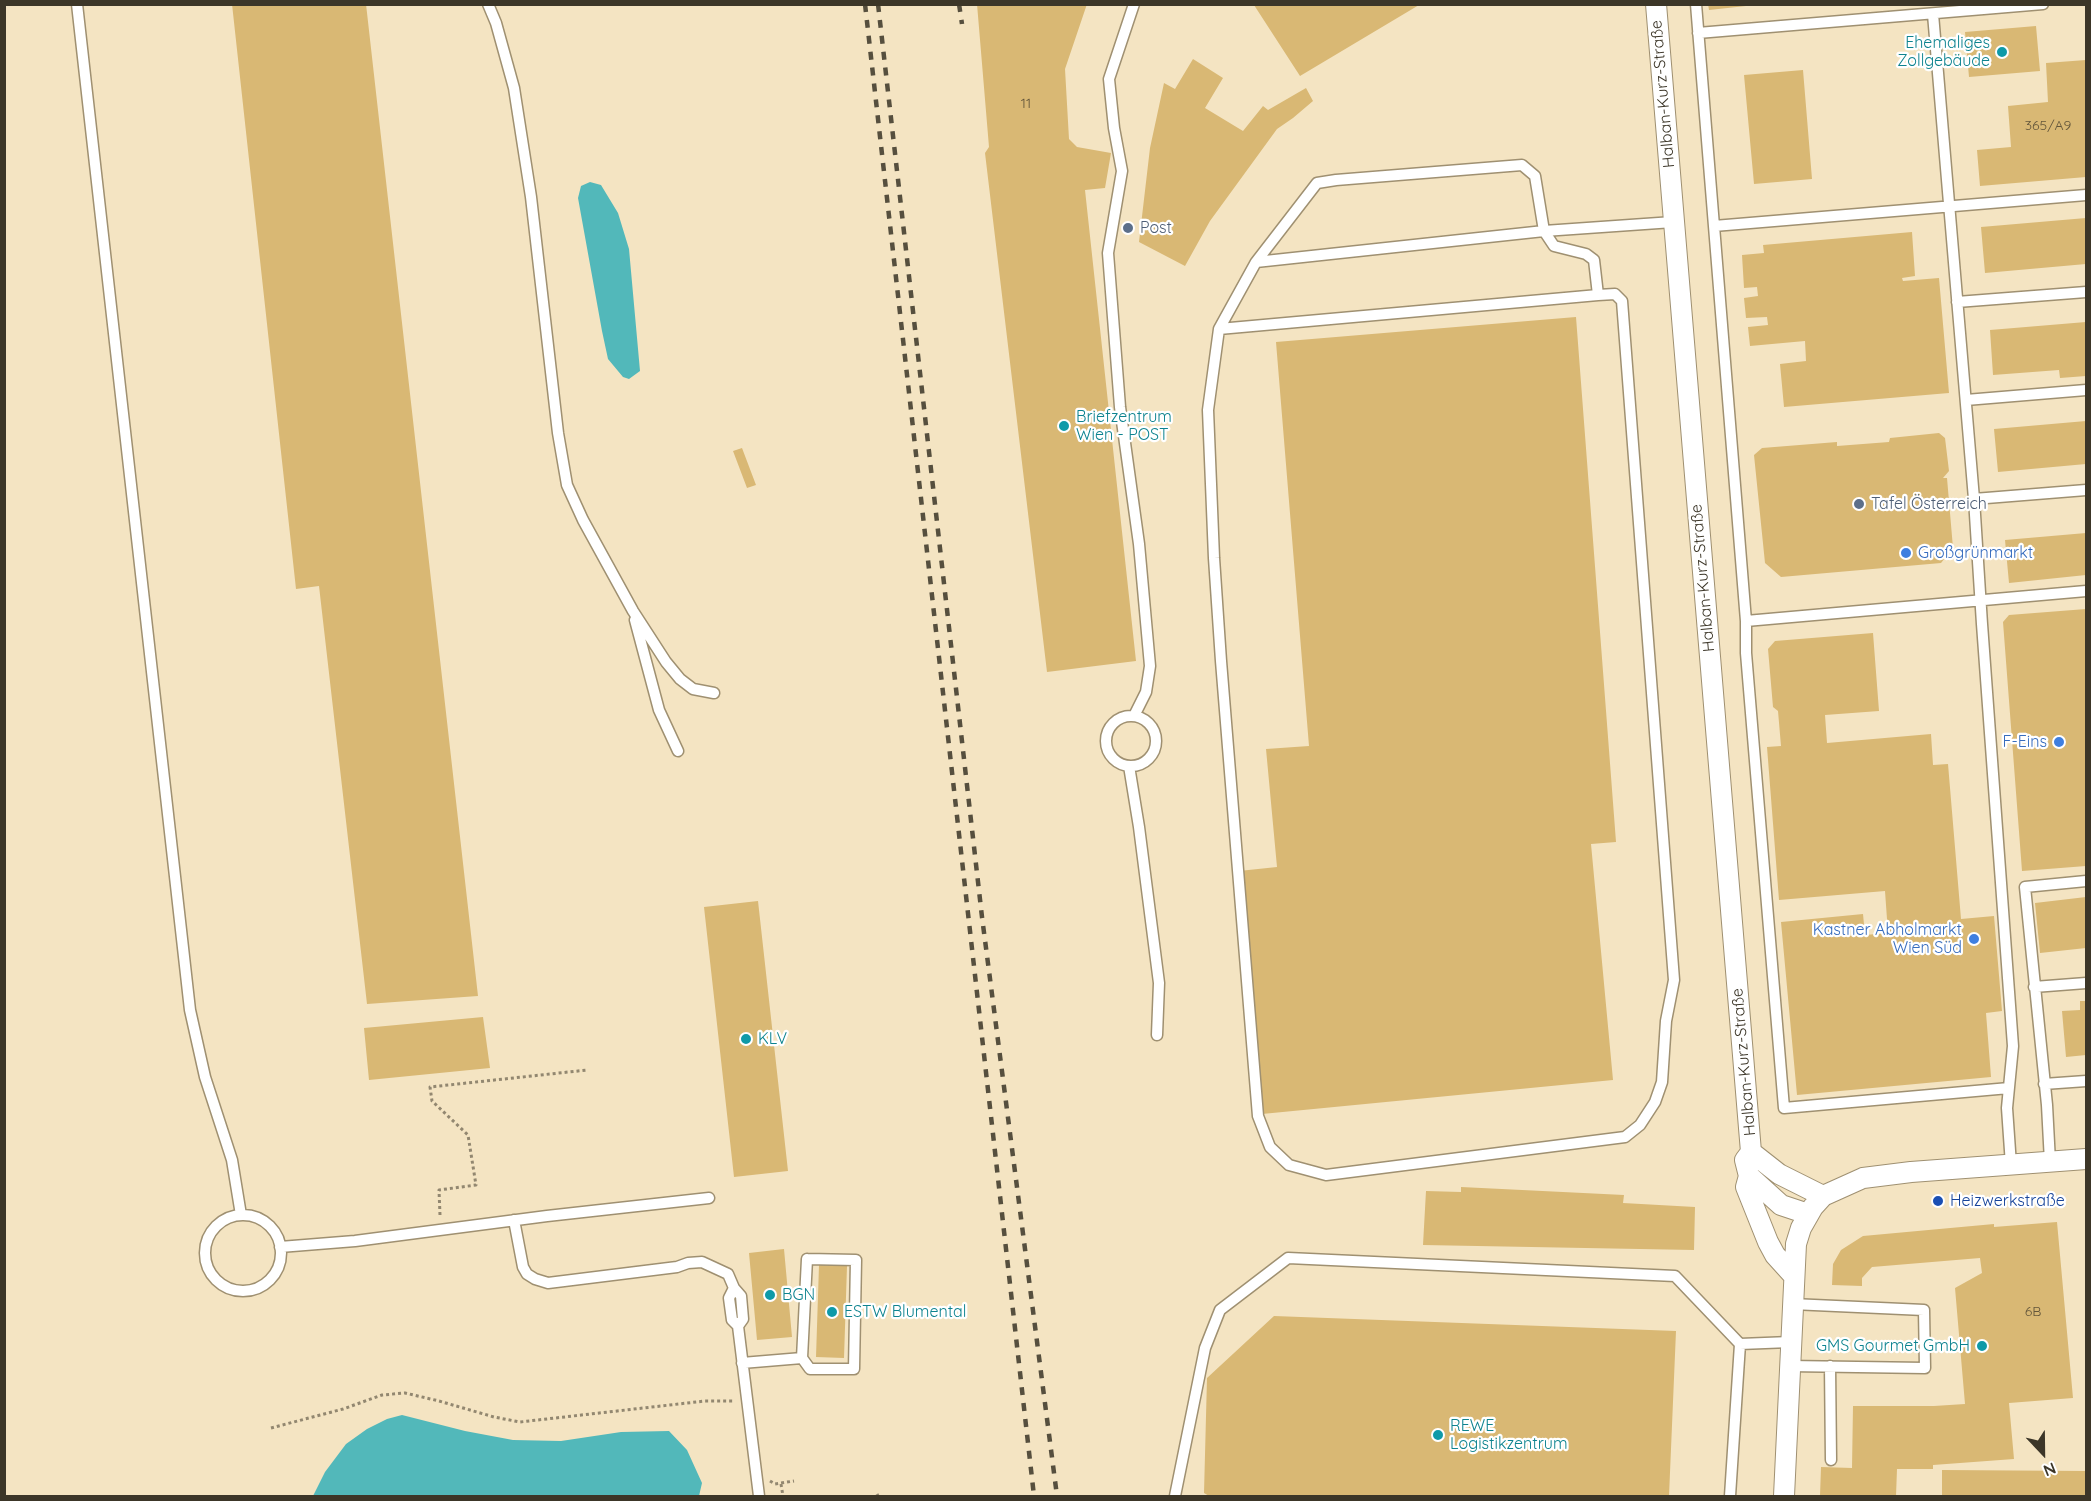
<!DOCTYPE html>
<meta charset="utf-8">
<style>
body{margin:0}
#map{position:relative;width:2091px;height:1501px;overflow:hidden;background:#f4e4c2;font-family:Quicksand,sans-serif}
canvas{display:block}
.frame{position:absolute;inset:0;border:6px solid #3c3628;pointer-events:none}
.north{position:absolute;left:2013px;top:1423px;width:60px;height:60px;-webkit-text-stroke:4px #fff;paint-order:stroke;rotate:158deg;font-size:16px;font-weight:700;line-height:24px;text-align:center;color:#3c3628}
.north::after{content:'';display:block;margin:auto;width:21px;height:27px;background:#3c3628;clip-path:polygon(50% 0,100% 100%,50% 72%,0 100%)}
</style>
<div id="map">
<canvas width="2091" height="1501"></canvas>
<div class="frame"></div>
<div class="north">N</div>
</div>
<script>
const context = document.querySelector('canvas').getContext('2d');
context.lineJoin = 'round';
function fill(path, color) {
  context.fillStyle = color;
  context.fill(path, 'evenodd');
}
function shape(rows) {
  const path = new Path2D();
  for (const r of rows) {
    if (r.length === 3) {
      path.moveTo(r[0] + r[2], r[1]);
      path.arc(r[0], r[1], r[2], 0, 2 * Math.PI);
      continue;
    }
    path.moveTo(r[0], r[1]);
    for (let i = 2; i < r.length; i += 2) path.lineTo(r[i], r[i + 1]);
  }
  return path;
}
function stroke(path, color, width, dash) {
  context.strokeStyle = color;
  context.lineWidth = width;
  context.lineCap = dash ? 'butt' : 'round';
  context.setLineDash(dash || []);
  context.stroke(path);
}
function label(font, color, halo, rows, align = 'center') {
  context.font = font + ' Quicksand,sans-serif';
  context.lineWidth = 4.5;
  context.setLineDash([]);
  context.textBaseline = 'middle';
  context.strokeStyle = halo;
  context.fillStyle = color;
  for (const [text, x, y, turn = 0] of rows) {
    context.save();
    context.translate(x, y);
    context.rotate((+turn || 0) * Math.PI / 180);
    context.textAlign = isNaN(turn) ? turn : align;
    if (halo) context.strokeText(text, 0, 0);
    context.fillText(text, 0, 0);
    context.restore();
  }
}
fill(shape([
 [590,182,601,185,618,213,629,249,640,371,629,379,623,377,608,359,602,331,578,198,581,186],
 [402,1415,465,1431,513,1440,561,1441,621,1432,669,1431,687,1450,702,1483,699,1496,313,1496,325,1472,346,1444,367,1429,387,1419]
]), '#52b8ba');
fill(shape([
 [232,4,366,4,478,996,367,1004,319,586,296,589],
 [977,4,1087,4,1065,69,1069,139,1077,147,1111,153,1105,188,1085,190,1136,661,1047,672,985,153,989,147],
 [1708,4,1746,4,1746,6,1709,10],
 [1254,5,1419,5,1300,76],
 [2036,26,2040,71,1969,77,1965,32],
 [1193,59,1223,78,1205,108,1243,131,1263,106,1268,110,1306,88,1313,101,1293,118,1277,129,1210,221,1185,266,1139,242,1150,148,1164,83,1175,89],
 [2086,60,2086,177,1980,186,1977,150,2011,147,2008,106,2048,102,2046,63],
 [1803,70,1812,179,1754,184,1744,75],
 [2086,218,2086,264,1985,273,1981,227],
 [1912,232,1915,276,1902,278,1903,281,1939,278,1949,393,1784,407,1780,364,1806,361,1805,341,1750,346,1748,327,1768,325,1767,317,1746,318,1744,298,1758,296,1757,287,1744,288,1742,255,1764,253,1763,245],
 [1576,317,1616,842,1591,844,1613,1080,1262,1114,1239,871,1277,867,1266,749,1309,746,1276,342],
 [2086,322,2086,376,2060,378,2059,370,1993,375,1990,330],
 [2086,421,2086,464,1998,472,1994,429],
 [1939,433,1945,438,1949,471,1943,478,1947,478,1953,548,1941,563,1781,577,1765,563,1754,455,1762,448,1837,442,1837,446,1889,442,1890,438],
 [742,448,756,485,747,488,733,451],
 [2086,533,2086,575,2009,583,2005,540],
 [2086,609,2086,866,2022,871,2003,622,2009,615],
 [1873,633,1879,711,1825,715,1827,743,1931,734,1933,765,1948,764,1961,919,1994,916,2002,1011,1986,1013,1991,1077,1797,1095,1781,922,1863,914,1865,935,1888,933,1885,891,1779,900,1767,747,1781,746,1778,711,1773,707,1768,649,1775,641],
 [2086,897,2086,948,2040,953,2035,903],
 [758,901,788,1171,734,1177,704,907],
 [2080,1001,2086,1001,2086,1055,2066,1057,2062,1011,2080,1010],
 [483,1017,490,1068,369,1080,364,1028],
 [1461,1187,1624,1195,1623,1203,1695,1207,1694,1250,1423,1245,1426,1191,1461,1192],
 [2057,1222,2073,1398,2009,1403,2014,1459,1933,1465,1933,1469,1897,1469,1896,1496,1820,1496,1821,1467,1852,1468,1853,1406,1934,1406,1965,1404,1955,1288,1982,1273,1980,1258,1872,1267,1862,1278,1862,1286,1832,1285,1833,1264,1841,1250,1863,1236,1994,1224,1994,1227],
 [784,1249,792,1337,757,1340,749,1253],
 [819,1265,847,1266,844,1358,816,1357],
 [1274,1316,1676,1331,1669,1496,1209,1496,1204,1493,1207,1378],
 [1942,1470,2086,1471,2086,1496,1942,1496]
]), '#d9b874');
const lane = shape([
 [77,4,190,1010,205,1077,232,1160,241,1215],
 [488,4,496,23,514,88,531,197,558,433,567,485,583,520,633,611,666,662,680,679,693,689,714,693],
 [1696,4,1746,621,1746,653,1784,1108,2009,1088],
 [1933,14,1974,499,1982,624,2013,1046,2007,1108,2011,1165],
 [1698,33,2043,4],
 [1714,226,2086,195],
 [1256,262,1219,329,1598,295,1594,260,1586,254,1554,246,1544,231,1535,176,1522,165,1336,180,1317,183,1256,262,1544,231,1673,222],
 [1957,302,2086,292],
 [1219,329,1208,410,1214,558,1221,661,1258,1116,1270,1147,1289,1165,1326,1175,1625,1137,1640,1125,1655,1102,1662,1082,1666,1021,1674,980,1622,301,1615,294,1598,295],
 [1966,400,2086,390],
 [1974,499,2086,490],
 [635,620,659,710,678,751],
 [1746,621,2086,591],
 [1134,716,1146,692,1150,666,1139,544,1120,407,1108,253,1122,171,1114,128,1109,79,1134,4],
 [1131,741,25],
 [1129,766,1139,827,1159,983,1157,1035],
 [2034,987,2086,983],
 [2044,1084,2086,1081],
 [2050,1162,2047,1105,2025,887,2086,881],
 [243,1253,38],
 [514,1220,523,1267,527,1274,535,1279,548,1283,677,1267,688,1263,702,1262,728,1274,734,1288,741,1296,743,1319,738,1326],
 [280,1247,355,1241,547,1216,709,1198],
 [807,1259,856,1260,854,1369,810,1369,802,1358,807,1259],
 [734,1288,729,1298,732,1320,738,1326,759,1496],
 [1740,1344,1790,1342],
 [742,1363,802,1358],
 [1789,1366,1925,1368,1924,1310,1792,1304],
 [1830,1366,1831,1460],
 [1175,1496,1205,1348,1220,1310,1288,1258,1675,1276,1740,1344,1730,1496]
]);
const street = shape([
 [1656,4,1751,1152,1745,1160,1749,1176,1746,1187,1768,1242,1775,1255,1794,1276],
 [1751,1152,1779,1174,1823,1196],
 [1749,1176,1781,1205,1808,1214],
 [1784,1496,1796,1244,1801,1228,1813,1207,1823,1196,1863,1178,1911,1172,2086,1159]
]);
stroke(lane, '#9f9071', 13);
stroke(street, '#9f9071', 22);
stroke(shape([
 [440,1215,439,1190,476,1185,468,1135,432,1101,430,1087,587,1070],
 [271,1428,343,1409,382,1395,405,1393,439,1401,494,1417,520,1422,705,1401,734,1401],
 [770,1481,775,1484,794,1481],
 [781,1484,783,1496],
 [877,1494,878,1496]
]), '#928770', 3, [3, 3]);
stroke(lane, '#fff', 10);
stroke(street, '#fff', 20);
stroke(shape([
 [865,4,1034,1496],
 [878,4,982,917,1057,1496],
 [959,4,962,24]
]), '#564f3e', 4.5, [8, 8]);
for (const [x, y, r, color] of [
 [2002,52,6,"#0f9aa8"],
 [1128,228,6,"#5c6f8a"],
 [1064,426,6,"#0f9aa8"],
 [1859,504,6,"#5c6f8a"],
 [1906,553,6,"#3f7fe0"],
 [2059,742,6,"#3f7fe0"],
 [1974,939,6,"#3f7fe0"],
 [746,1039,6,"#0f9aa8"],
 [1938,1201,6,"#1a4fb4"],
 [770,1295,6,"#0f9aa8"],
 [832,1312,6,"#0f9aa8"],
 [1982,1346,6,"#0f9aa8"],
 [1438,1435,6,"#0f9aa8"]
]) {
  const dot = new Path2D();
  dot.arc(x, y, r, 0, 2 * Math.PI);
  context.fillStyle = color;
  context.fill(dot);
  stroke(dot, '#fff', 2);
}
label('14px', '#63563b', null, [
 ["11",1026,104],
 ["365/A9",2048,126],
 ["6B",2033,1312]
]);
label('16px', '#0d838f', '#fff', [
 ["Ehemaliges",1990,43,"right"],
 ["Zollgebäude",1990,61,"right"],
 ["Briefzentrum",1076,417],
 ["Wien - POST",1076,435],
 ["KLV",758,1039],
 ["BGN",782,1295],
 ["ESTW Blumental",844,1312],
 ["GMS Gourmet GmbH",1970,1346,"right"],
 ["REWE",1450,1426],
 ["Logistikzentrum",1450,1444]
], 'left');
label('16px', '#3c3628', '#fff', [
 ["Halban-Kurz-Straße",1663,94,-95],
 ["Halban-Kurz-Straße",1703,578,-95],
 ["Halban-Kurz-Straße",1744,1062,-95]
]);
label('16px', '#4e5e75', '#fff', [
 ["Post",1140,228],
 ["Tafel Österreich",1871,504]
], 'left');
label('16px', '#366cbe', '#fff', [
 ["Großgrünmarkt",1918,553,"left"],
 ["F-Eins",2047,742],
 ["Kastner Abholmarkt",1962,930],
 ["Wien Süd",1962,948]
], 'right');
label('16px', '#164399', '#fff', [
 ["Heizwerkstraße",1950,1201]
], 'left');
</script>
